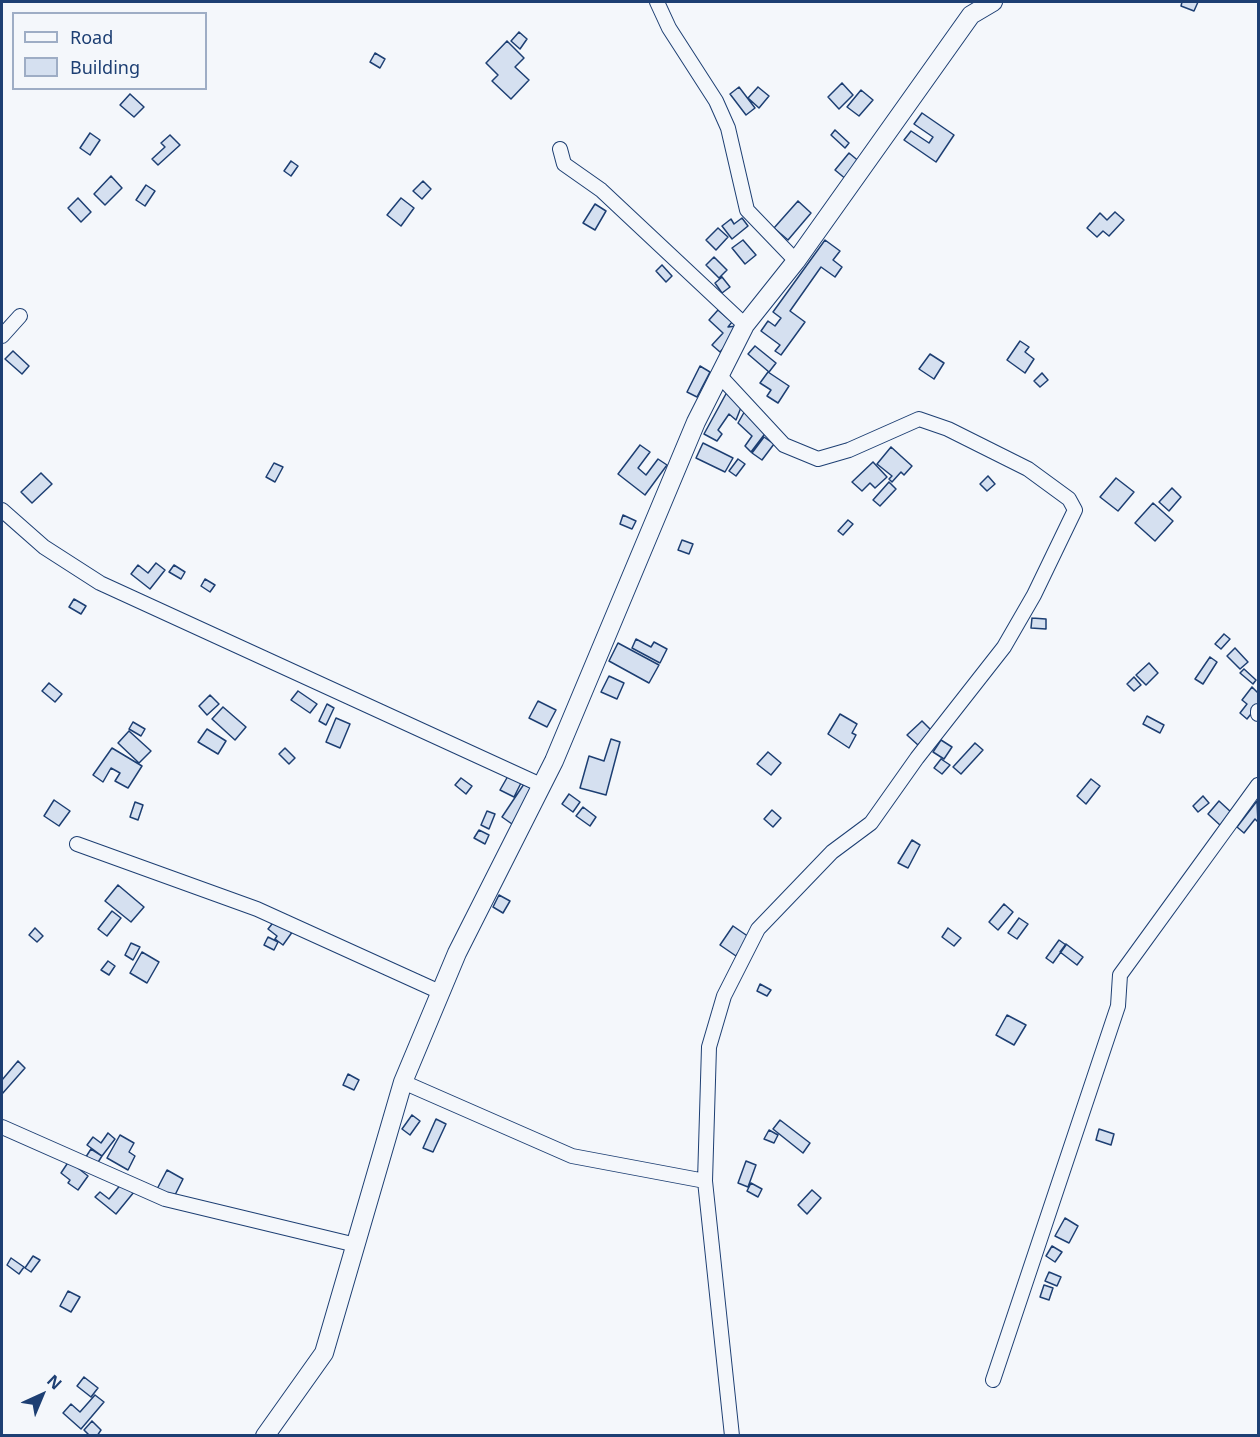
<!DOCTYPE html>
<style>
body{margin:0}
#map{position:relative;width:1260px;height:1437px;overflow:hidden;background:#f4f7fb;font-family:"Noto Sans",sans-serif}
canvas{display:block}
.frame{position:absolute;inset:0;border:3px solid #1d3f73;pointer-events:none}
.legend{position:absolute;left:12px;top:12px;width:195px;height:78px;box-sizing:border-box;background:#f4f7fb;border:2px solid #9eadc5;margin:0;padding:8px 10px;list-style:none;font-size:18px;color:#1d3f73}
.legend li{display:flex;align-items:center;gap:12px;height:30px}
.legend b{width:30px;border:2px solid #9eadc5}
.north{position:absolute;left:12px;top:1365px;width:60px;height:60px;-webkit-text-stroke:4px #f4f7fb;paint-order:stroke;rotate:44deg;font-size:16px;font-weight:700;line-height:24px;text-align:center;color:#1d3f73}
.north::after{content:'';display:block;margin:auto;width:21px;height:27px;background:#1d3f73;clip-path:polygon(50% 0,100% 100%,50% 72%,0 100%)}
</style>
<div id="map">
<canvas width="1260" height="1437"></canvas>
<div class="frame"></div>
<ul class="legend">
<li><b style="height:8px;background:#f4f7fb"></b>Road</li>
<li><b style="height:16px;background:#d5e0f0"></b>Building</li>
</ul>
<div class="north">N</div>
</div>
<script>
const context = document.querySelector('canvas').getContext('2d');
context.lineJoin = 'round';
function fill(path, color) {
  context.fillStyle = color;
  context.fill(path, 'evenodd');
}
function shape(rows) {
  const path = new Path2D();
  for (const r of rows) {
    path.moveTo(r[0], r[1]);
    for (let i = 2; i < r.length; i += 2) path.lineTo(r[i], r[i + 1]);
  }
  return path;
}
function stroke(path, color, width, dash) {
  context.strokeStyle = color;
  context.lineWidth = width;
  context.lineCap = dash ? 'butt' : 'round';
  context.setLineDash(dash || []);
  context.stroke(path);
}
const building = shape([
 [1182,2,1198,2,1194,11,1181,6,1182,2],
 [519,32,527,39,520,49,511,41,519,32],
 [507,41,524,58,515,67,529,80,511,99,492,81,498,75,486,63,507,41],
 [375,53,385,59,380,68,370,62,375,53],
 [842,83,853,95,839,109,828,97,842,83],
 [739,87,755,108,746,115,730,94,739,87],
 [758,87,769,96,759,108,748,98,758,87],
 [861,90,873,100,859,116,847,107,861,90],
 [130,94,144,107,134,117,120,105,130,94],
 [922,113,954,135,936,162,904,140,911,131,929,143,933,137,914,124,922,113],
 [835,130,849,143,845,148,831,135,835,130],
 [90,133,100,140,90,155,80,148,90,133],
 [170,135,180,145,158,165,152,159,165,147,161,143,170,135],
 [849,153,861,163,847,180,835,170,849,153],
 [291,161,298,166,291,176,284,171,291,161],
 [111,176,122,188,105,205,94,194,111,176],
 [423,181,431,189,422,199,413,191,423,181],
 [146,185,155,191,145,206,136,200,146,185],
 [78,198,91,212,81,222,68,208,78,198],
 [401,198,414,208,401,226,387,215,401,198],
 [798,201,811,213,788,240,774,228,798,201],
 [595,204,606,211,595,230,583,223,595,204],
 [1115,212,1124,220,1109,236,1103,231,1097,237,1087,228,1100,213,1107,220,1115,212],
 [742,218,748,226,732,239,722,226,731,219,734,224,742,218],
 [718,228,728,237,716,250,706,240,718,228],
 [743,240,756,255,745,264,732,248,743,240],
 [825,240,840,251,833,260,842,267,835,277,821,267,790,311,805,322,781,355,775,351,780,345,761,331,768,321,775,326,781,318,773,312,825,240],
 [714,257,727,270,719,278,706,265,714,257],
 [662,265,672,276,666,282,656,271,662,265],
 [722,277,730,287,722,293,715,283,722,277],
 [718,310,732,322,728,327,745,325,720,352,712,345,723,333,709,320,718,310],
 [1020,341,1029,347,1025,352,1034,359,1025,373,1007,360,1020,341],
 [755,346,776,363,769,372,748,354,755,346],
 [13,351,29,366,22,374,5,359,13,351],
 [930,354,944,363,934,379,919,369,930,354],
 [700,366,710,372,697,397,687,392,700,366],
 [768,372,789,386,778,403,767,396,771,390,760,383,768,372],
 [1042,373,1048,380,1040,387,1034,381,1042,373],
 [727,392,742,405,736,420,729,414,718,430,722,434,717,441,704,434,727,392],
 [746,409,767,431,751,452,745,446,752,436,738,423,746,409],
 [764,437,774,444,762,460,752,453,764,437],
 [703,443,733,458,725,472,696,458,703,443],
 [640,445,650,452,638,468,646,475,658,459,667,465,645,495,618,474,640,445],
 [891,447,912,466,904,475,901,472,892,482,889,479,892,476,877,464,891,447],
 [738,459,745,464,736,476,729,471,738,459],
 [873,462,887,477,875,488,870,483,862,491,852,482,873,462],
 [274,463,283,467,275,482,266,477,274,463],
 [41,473,52,484,32,503,21,492,41,473],
 [988,476,995,484,987,491,980,484,988,476],
 [1116,478,1134,492,1118,511,1100,497,1116,478],
 [889,482,896,489,880,506,873,500,889,482],
 [1172,488,1181,497,1169,511,1159,502,1172,488],
 [1153,503,1173,521,1155,541,1135,523,1153,503],
 [623,515,636,521,632,529,620,524,623,515],
 [848,520,853,524,843,535,838,531,848,520],
 [682,540,693,544,689,554,678,550,682,540],
 [156,563,165,570,150,589,131,574,138,565,148,573,156,563],
 [174,565,185,572,181,579,169,572,174,565],
 [205,579,215,585,210,592,201,586,205,579],
 [74,599,86,606,81,614,69,607,74,599],
 [1032,618,1046,619,1046,629,1031,628,1032,618],
 [1224,634,1230,639,1221,649,1215,644,1224,634],
 [636,639,651,647,654,642,667,649,660,663,632,648,636,639],
 [618,643,659,665,649,683,609,661,618,643],
 [1235,648,1248,662,1240,669,1227,656,1235,648],
 [1210,657,1217,662,1203,684,1195,679,1210,657],
 [1149,663,1158,673,1146,685,1136,675,1149,663],
 [1244,669,1256,680,1253,684,1240,673,1244,669],
 [609,676,624,683,617,699,601,692,609,676],
 [1134,677,1141,685,1134,691,1127,684,1134,677],
 [49,683,62,694,55,702,42,691,49,683],
 [1252,687,1258,693,1258,705,1247,719,1240,713,1247,704,1242,700,1252,687],
 [298,691,317,704,310,713,291,700,298,691],
 [210,695,219,704,207,715,199,706,210,695],
 [538,701,556,710,547,727,529,718,538,701],
 [327,704,334,708,326,725,319,721,327,704],
 [223,707,246,727,235,740,212,719,223,707],
 [840,714,857,724,852,733,856,735,849,748,828,734,840,714],
 [1147,716,1164,725,1160,733,1143,724,1147,716],
 [336,718,350,724,340,748,326,742,336,718],
 [922,721,932,731,918,745,907,735,922,721],
 [133,722,145,729,141,736,129,729,133,722],
 [207,729,226,741,218,754,198,742,207,729],
 [129,731,151,751,139,763,118,743,129,731],
 [611,739,620,742,606,795,580,788,589,756,604,761,611,739],
 [941,740,952,747,944,759,933,752,941,740],
 [975,743,983,750,961,774,953,767,975,743],
 [112,748,142,766,128,788,115,781,120,773,111,768,103,782,93,775,112,748],
 [285,748,295,758,289,764,279,754,285,748],
 [768,752,781,763,771,775,757,764,768,752],
 [941,759,950,765,942,774,934,768,941,759],
 [508,776,521,783,514,797,500,790,508,776],
 [461,778,472,786,466,794,455,785,461,778],
 [1091,779,1100,786,1086,804,1077,796,1091,779],
 [524,784,534,790,512,824,502,817,524,784],
 [569,794,580,802,573,812,562,804,569,794],
 [1203,796,1209,803,1198,812,1193,806,1203,796],
 [54,800,70,811,59,826,44,816,54,800],
 [1219,801,1232,813,1221,826,1208,814,1219,801],
 [1257,801,1258,822,1255,819,1244,833,1237,827,1257,801],
 [135,802,143,805,138,820,130,817,135,802],
 [583,807,596,817,590,826,576,816,583,807],
 [772,810,781,818,773,827,764,819,772,810],
 [487,811,495,814,489,829,481,825,487,811],
 [479,830,489,835,485,844,474,838,479,830],
 [912,840,920,845,908,868,898,863,912,840],
 [118,885,144,907,131,922,105,901,118,885],
 [499,895,510,901,503,913,493,907,499,895],
 [1004,904,1013,912,998,930,989,922,1004,904],
 [112,911,121,918,107,936,98,929,112,911],
 [1019,918,1028,924,1017,939,1008,933,1019,918],
 [276,919,293,931,283,945,275,939,277,936,268,929,276,919],
 [733,926,749,937,736,956,720,945,733,926],
 [35,928,43,936,37,942,29,935,35,928],
 [948,928,961,938,954,946,942,937,948,928],
 [268,937,278,942,274,950,264,945,268,937],
 [1059,940,1066,945,1053,963,1046,958,1059,940],
 [131,943,140,947,133,960,125,955,131,943],
 [1066,944,1083,957,1077,965,1060,952,1066,944],
 [142,952,159,962,147,983,130,973,142,952],
 [108,961,115,966,109,975,101,970,108,961],
 [760,984,771,990,767,996,757,991,760,984],
 [1007,1015,1026,1025,1014,1045,996,1035,1007,1015],
 [18,1061,25,1068,2,1094,2,1080,18,1061],
 [348,1074,359,1080,354,1090,343,1085,348,1074],
 [412,1115,420,1121,410,1135,402,1129,412,1115],
 [436,1119,446,1124,433,1152,423,1148,436,1119],
 [780,1120,810,1143,803,1153,773,1129,780,1120],
 [1099,1129,1114,1134,1111,1145,1096,1140,1099,1129],
 [769,1130,778,1135,774,1143,764,1139,769,1130],
 [108,1133,115,1139,102,1156,87,1145,93,1137,101,1143,108,1133],
 [120,1135,134,1143,129,1152,135,1156,128,1170,107,1158,120,1135],
 [91,1149,102,1156,95,1167,82,1163,91,1149],
 [69,1161,88,1176,78,1190,68,1183,70,1180,61,1173,69,1161],
 [746,1161,756,1165,748,1187,738,1183,746,1161],
 [167,1170,183,1179,173,1199,156,1191,167,1170],
 [122,1183,134,1192,116,1214,95,1197,100,1192,109,1199,122,1183],
 [751,1183,762,1189,758,1197,747,1191,751,1183],
 [812,1190,821,1198,807,1214,798,1205,812,1190],
 [1065,1218,1078,1226,1069,1243,1055,1236,1065,1218],
 [1052,1246,1062,1252,1055,1262,1046,1256,1052,1246],
 [33,1256,40,1260,31,1272,25,1268,33,1256],
 [11,1258,24,1267,19,1274,7,1265,11,1258],
 [1049,1272,1061,1277,1057,1286,1045,1281,1049,1272],
 [1044,1285,1053,1288,1049,1300,1040,1297,1044,1285],
 [68,1291,80,1297,71,1312,60,1306,68,1291],
 [84,1377,98,1388,91,1397,77,1386,84,1377],
 [95,1395,104,1402,81,1429,63,1413,71,1404,80,1412,95,1395],
 [92,1421,101,1430,97,1436,90,1436,84,1430,92,1421]
]);
fill(building, '#d5e0f0');
stroke(building, '#1d3f73', 1.5);
const street = shape([
 [657,2,669,28,716,101,728,128,747,210,796,261],
 [560,149,564,164,601,190,745,325],
 [2,336,20,316],
 [720,376,784,445,818,459,849,450,919,419,948,429,1028,469,1069,499,1075,510,1034,595,1004,647,917,758,871,823,832,852,758,929,724,996,709,1047,705,1181,732,1436],
 [2,510,44,547,100,583,541,785],
 [1258,711,1258,714],
 [77,844,257,909,440,992],
 [403,1082,572,1156,705,1181],
 [2,1127,165,1199,356,1245],
 [993,1380,1118,1006,1120,975,1258,785]
]);
const secondary = shape([
 [265,1436,324,1353,403,1082,457,953,554,761,696,422,745,325,796,261,971,15,993,2]
]);
stroke(street, '#1d3f73', 16);
stroke(secondary, '#1d3f73', 20);
stroke(street, '#f4f7fb', 14);
stroke(secondary, '#f4f7fb', 18);
</script>
